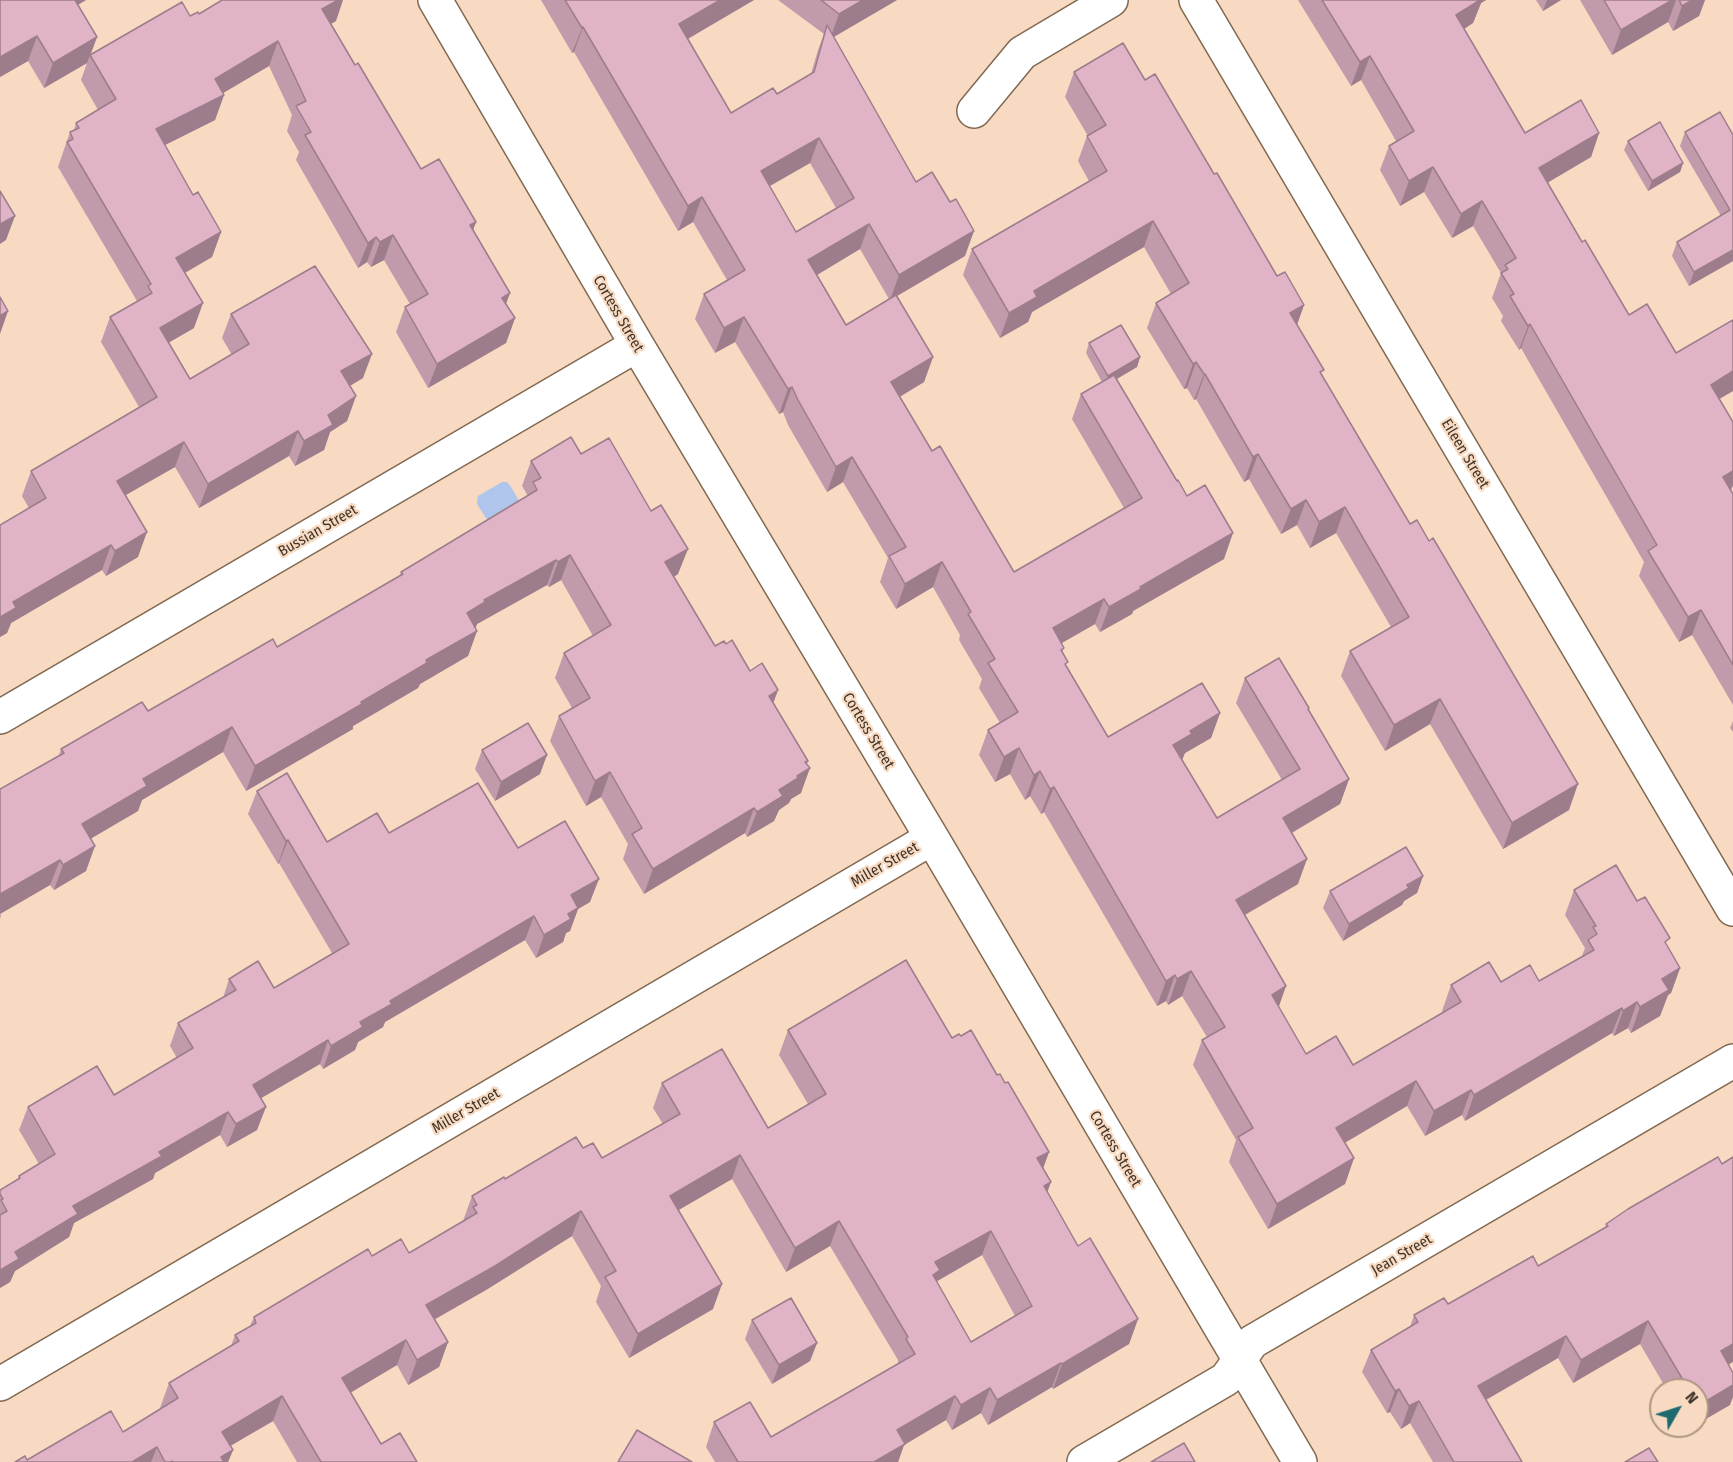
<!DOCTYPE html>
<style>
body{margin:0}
#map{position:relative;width:1733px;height:1462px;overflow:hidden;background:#f7dac1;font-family:"Fira Sans Condensed",sans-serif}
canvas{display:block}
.north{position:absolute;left:1649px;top:1378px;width:60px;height:60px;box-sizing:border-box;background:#f7dac1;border:2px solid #ae9885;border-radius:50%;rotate:51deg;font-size:16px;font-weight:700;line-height:24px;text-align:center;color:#40352b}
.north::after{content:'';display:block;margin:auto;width:21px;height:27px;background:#1e6a70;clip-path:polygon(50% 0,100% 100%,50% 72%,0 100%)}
</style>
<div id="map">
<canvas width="1733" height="1462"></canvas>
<div class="north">N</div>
</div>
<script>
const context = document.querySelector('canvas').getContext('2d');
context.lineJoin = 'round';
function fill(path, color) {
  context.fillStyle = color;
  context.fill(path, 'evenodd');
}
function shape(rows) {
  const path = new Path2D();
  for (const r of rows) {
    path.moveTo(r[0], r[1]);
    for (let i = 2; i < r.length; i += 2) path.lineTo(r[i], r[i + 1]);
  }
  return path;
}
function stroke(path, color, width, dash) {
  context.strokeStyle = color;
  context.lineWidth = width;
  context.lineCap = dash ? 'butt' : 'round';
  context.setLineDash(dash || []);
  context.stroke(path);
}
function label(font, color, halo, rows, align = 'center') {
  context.font = font + ' "Fira Sans Condensed",sans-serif';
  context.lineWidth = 4.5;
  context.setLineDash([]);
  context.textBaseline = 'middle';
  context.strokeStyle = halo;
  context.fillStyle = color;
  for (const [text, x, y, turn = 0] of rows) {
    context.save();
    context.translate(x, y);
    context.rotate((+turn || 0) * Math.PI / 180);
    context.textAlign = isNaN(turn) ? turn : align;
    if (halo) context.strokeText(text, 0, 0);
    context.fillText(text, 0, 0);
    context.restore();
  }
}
fill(shape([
 [502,482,507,482,511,487,532,523,504,546,477,504,477,500,478,496]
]), '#b0c5eb');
const minor = shape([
 [435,0,637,345,932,838,1300,1462],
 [1196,0,1733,909],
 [974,111,1022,53,1111,0],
 [0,717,637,345],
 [0,1384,932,838],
 [1084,1462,1226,1379,1252,1342,1733,1061]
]);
stroke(minor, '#826952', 36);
stroke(minor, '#fff', 33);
fill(shape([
 [0,0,86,0,78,5,97,37,91,54,199,14,336,21,331,24,355,65,421,169,476,222,473,230,506,304,515,318,506,343,428,388,396,332,405,307,410,304,384,260,371,267,367,262,358,268,296,160,299,152,287,131,292,115,269,66,223,93,224,95,215,120,165,145,193,195,221,232,212,257,185,273,194,328,169,342,190,379,232,355,222,338,231,314,363,378,350,386,356,396,347,421,330,432,324,450,295,466,289,456,199,508,175,467,126,495,138,557,106,576,102,570,11,623,7,633,0,637,0,525,29,508,22,496,31,471,139,407,101,342,110,317,137,301,58,167,70,132,74,130,76,123,98,110,81,80,87,63,44,88,28,61,0,77],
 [541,0,754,0,688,39,731,113,777,94,811,74,818,50,824,34,778,0,897,0,834,37,916,182,965,256,897,296,933,357,924,382,900,397,932,451,1014,572,1124,508,1072,419,1081,394,1102,382,1086,353,1089,343,1140,357,1137,367,1116,379,1177,481,1224,559,1133,611,1132,614,1100,632,1095,624,1062,643,1064,648,1062,653,1066,666,1108,737,1220,713,1211,738,1185,753,1182,760,1217,818,1282,780,1236,703,1245,678,1309,708,1309,710,1349,779,1340,804,1292,833,1298,884,1245,915,1279,1007,1306,1054,1353,1065,1443,1012,1442,1011,1451,985,1501,982,1539,981,1582,956,1585,948,1565,915,1574,890,1637,901,1667,946,1680,968,1671,993,1668,995,1660,1016,1631,1033,1628,1028,1614,1036,1612,1033,1465,1121,1462,1115,1425,1136,1407,1106,1345,1143,1354,1158,1345,1184,1268,1229,1229,1162,1236,1140,1193,1065,1202,1040,1207,1037,1182,996,1168,1005,1166,1001,1157,1006,1044,812,1041,814,1030,796,1025,800,1010,774,995,782,979,755,988,730,1000,723,979,688,982,679,959,640,960,635,933,587,896,609,880,582,888,558,843,482,827,492,788,425,783,412,779,414,735,342,715,353,695,319,704,294,727,280,693,222,678,231,574,52,572,53],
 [810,163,836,208,796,232,770,186],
 [860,249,889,299,846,325,816,275],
 [1298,0,1486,0,1481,3,1473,23,1464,29,1525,133,1599,133,1591,157,1547,183,1582,242,1629,315,1676,353,1733,391,1719,399,1733,485,1731,490,1733,494,1733,705,1692,635,1679,642,1639,576,1644,562,1521,348,1519,350,1501,321,1503,316,1492,298,1501,273,1473,226,1452,238,1424,192,1400,206,1380,170,1389,146,1396,141,1361,80,1351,86],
 [1536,0,1561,0,1543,11],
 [1580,0,1705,0,1699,16,1673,31,1668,22,1612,55],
 [1074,72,1145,80,1214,174,1277,276,1304,305,1297,325,1322,375,1569,810,1503,849,1430,724,1385,751,1341,676,1350,651,1391,627,1336,533,1310,548,1297,525,1281,534,1249,479,1244,482,1196,399,1194,400,1187,388,1184,389,1147,328,1156,303,1171,294,1144,247,1032,312,1028,322,1000,338,963,275,972,249,1089,181,1078,161,1087,136,1088,136,1065,97],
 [1685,132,1733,135,1733,261,1689,286,1672,256,1677,242,1721,216,1680,146],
 [1628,141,1683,163,1680,172,1648,191,1624,150],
 [581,454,678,574,674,577,715,646,778,690,773,703,807,764,801,793,791,799,789,803,779,810,774,821,747,837,745,833,644,894,623,859,628,844,601,797,586,806,550,741,559,716,572,708,555,678,564,653,593,636,561,580,549,587,547,585,477,624,475,627,477,631,468,656,420,684,418,688,353,726,353,729,246,791,223,752,142,800,138,811,90,839,86,871,54,890,50,885,0,914,1,915,0,919,0,789,59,755,61,749,148,711,277,647,400,575,401,572,528,496,522,486,531,461],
 [1733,721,1733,732,1730,728],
 [482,750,540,774,495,801,475,769],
 [257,791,327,842,389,833,518,848,590,902,578,909,570,931,566,933,563,942,536,958,525,940,385,1022,383,1027,358,1042,355,1050,323,1069,320,1064,261,1098,257,1130,227,1147,220,1135,155,1173,153,1179,74,1223,69,1237,15,1271,10,1282,0,1288,0,1190,17,1180,19,1176,39,1164,19,1130,28,1107,114,1095,177,1058,170,1046,178,1023,223,998,229,979,274,988,332,953,279,863,278,864,248,814],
 [1423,876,1417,893,1404,901,1402,905,1343,941,1323,908,1330,891],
 [788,1030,952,1038,961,1036,997,1075,1049,1152,1043,1169,1047,1192,1078,1246,1138,1319,1129,1344,1053,1389,1052,1387,988,1425,981,1413,952,1430,946,1420,904,1445,898,1462,715,1462,706,1447,714,1422,771,1437,898,1364,898,1360,830,1246,786,1272,732,1179,679,1210,713,1309,629,1358,596,1302,601,1286,572,1236,486,1290,434,1320,448,1342,439,1367,408,1385,397,1365,350,1393,381,1444,417,1462,297,1462,273,1421,230,1446,233,1450,228,1462,15,1462,27,1460,123,1432,161,1409,160,1408,169,1383,231,1346,235,1335,250,1326,254,1317,372,1256,409,1253,463,1221,472,1196,505,1179,583,1148,602,1158,663,1124,653,1108,662,1083,768,1128,808,1104,779,1055],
 [982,1255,1015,1316,971,1342,936,1282],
 [1606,1224,1728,1365,1730,1405,1697,1424,1697,1390,1667,1390,1640,1344,1573,1383,1558,1358,1486,1400,1522,1462,1433,1462,1410,1423,1401,1429,1390,1412,1387,1413,1362,1372,1371,1350,1410,1327,1414,1315,1448,1304,1538,1266,1605,1228],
 [752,1320,817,1343,810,1361,772,1384,745,1339]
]), '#c19aab');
fill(shape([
 [66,0,86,0,60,15],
 [338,0,343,0,336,21,313,34,322,9],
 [720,0,754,0,670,49,679,24],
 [863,0,897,0,830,39,839,14],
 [1471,0,1486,0,1481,3,1473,23,1447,40,1456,15],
 [1547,0,1561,0,1543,11],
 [1672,0,1676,0,1668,22,1612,55,1621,30],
 [1692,0,1705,0,1699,16,1673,31,1682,6],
 [583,27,574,52,572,53,582,28],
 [37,36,28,61,0,77,0,57],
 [97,37,87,63,44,88,53,63],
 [278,41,269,66,206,103,215,79],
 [1370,56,1361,80,1351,86,1360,62],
 [224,95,215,120,147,154,156,129],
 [1599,133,1591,157,1530,193,1539,168],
 [819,138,810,163,752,196,761,171],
 [1683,163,1680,172,1648,191,1652,181],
 [1433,167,1424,192,1400,206,1409,181],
 [702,197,693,222,678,231,688,206],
 [1482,201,1473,226,1452,238,1461,214],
 [15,216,6,240,0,244,0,224],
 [1153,221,1144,247,1032,312,1028,322,1000,338,1009,313,1034,291],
 [476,222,467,246,470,225],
 [869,224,860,249,799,286,808,260],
 [974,231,965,256,890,300,899,275],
 [221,232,212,257,167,283,176,258],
 [393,235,384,260,371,267,380,242],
 [376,237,367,262,358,268,368,243],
 [1733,250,1733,261,1689,286,1694,272],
 [510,293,501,318,502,298],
 [203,303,194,328,151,353,160,328],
 [1304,305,1295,330,1290,313],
 [8,311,0,334,0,316],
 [744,317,735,342,715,353,724,328],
 [515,318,506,343,428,388,437,364],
 [1530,324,1521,348,1519,350,1528,326],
 [372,354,363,378,332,396,341,371],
 [933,357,924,382,882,407,891,382],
 [1140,357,1137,367,1105,386,1108,376],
 [1196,362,1187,388,1184,389,1193,364],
 [1733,371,1733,391,1702,409,1711,385],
 [1204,374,1205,374,1196,399,1194,400],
 [792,387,783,412,779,414,788,389],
 [356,396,347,421,330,432,324,450,295,466,304,441,328,415],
 [298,431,289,456,199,508,208,484],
 [184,442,175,467,108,505,117,481],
 [1258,454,1249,479,1244,482,1253,457],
 [852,457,843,482,827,492,836,467],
 [1733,471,1733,485,1730,492,1723,477],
 [1306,500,1297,525,1281,534,1291,509],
 [1345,507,1336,533,1310,548,1319,522],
 [147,532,138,557,106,576,115,551],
 [1233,533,1224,559,1133,611,1132,614,1100,632,1109,607,1140,587],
 [111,545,102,570,11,623,7,633,0,637,0,617,13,602],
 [688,549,678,574,656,587,665,562],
 [570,555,561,580,549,587,558,562],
 [556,560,547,585,477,624,476,627,458,638,467,613,484,600],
 [942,562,933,587,896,609,905,584],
 [1104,599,1095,624,1044,653,1053,628],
 [1701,610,1692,635,1679,642,1688,617],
 [477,631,468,656,420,684,418,688,353,726,353,729,246,791,255,766,361,702,426,660],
 [778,690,769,715,769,696],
 [1440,699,1430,724,1385,751,1394,725],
 [1220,713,1211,738,1185,753,1182,760,1164,770,1173,745,1190,731],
 [232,727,223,752,142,800,138,811,73,849,82,824,143,779],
 [1019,748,1010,774,995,782,1004,757],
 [547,755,540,774,495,801,501,782],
 [808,761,804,771,810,768,801,793,791,799,789,803,779,810,774,821,747,837,757,812,779,790,797,776,805,762],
 [1040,771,1030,796,1025,800,1034,775],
 [610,772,601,797,586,806,595,781],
 [1349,779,1340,804,1274,843,1283,818],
 [1578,784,1569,810,1503,849,1512,823],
 [1054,787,1044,812,1041,814,1050,789],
 [754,808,745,833,644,894,653,869],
 [288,840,279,863,278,864,286,841],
 [95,846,86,871,54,890,63,865],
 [1307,859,1298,884,1227,925,1236,900],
 [60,860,50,885,0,914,0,894],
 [1423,876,1417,893,1404,901,1402,905,1343,941,1349,924],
 [599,879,590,902,578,909,570,931,566,933,563,942,536,958,544,935,571,895],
 [534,916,525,940,385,1022,383,1027,358,1042,355,1050,323,1069,331,1046,360,1022,390,1001],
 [1680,968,1671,993,1668,995,1660,1016,1631,1033,1640,1007,1662,979],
 [1191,971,1182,996,1168,1005,1177,979],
 [1175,975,1166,1001,1157,1006,1166,981],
 [1286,986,1277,1012,1272,995],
 [1637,1002,1628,1028,1614,1036,1623,1011],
 [1622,1008,1612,1033,1465,1121,1474,1095],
 [328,1040,320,1064,244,1108,253,1085],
 [1416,1081,1407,1106,1327,1153,1336,1128],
 [1471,1090,1462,1115,1425,1136,1434,1111],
 [266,1107,257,1130,227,1147,236,1124],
 [228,1112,220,1135,155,1173,153,1179,74,1223,69,1237,15,1271,10,1282,0,1288,0,1270,15,1252,73,1206,159,1152],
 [1049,1152,1040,1176,1037,1158],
 [740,1155,732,1179,661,1220,670,1196],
 [1354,1158,1345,1184,1268,1229,1277,1204],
 [1051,1182,1042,1207,1044,1186],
 [581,1211,572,1236,486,1290,417,1329,426,1305],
 [839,1221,830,1246,786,1272,795,1248],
 [991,1231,982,1255,937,1281,931,1295,924,1300,935,1262],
 [722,1284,713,1309,629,1358,638,1334],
 [1138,1319,1129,1344,1053,1389,1062,1364],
 [1648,1321,1640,1344,1573,1383,1581,1360],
 [1566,1336,1558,1358,1470,1409,1478,1386],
 [406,1340,397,1365,333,1403,342,1378],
 [448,1342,439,1367,408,1385,417,1360],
 [817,1343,810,1361,772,1384,779,1365],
 [1733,1344,1733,1362,1713,1374,1721,1351],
 [1061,1363,1052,1387,988,1425,997,1400],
 [1733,1385,1733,1397,1730,1405,1697,1424,1697,1409,1698,1406],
 [990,1388,981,1413,952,1430,961,1405],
 [1399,1389,1390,1412,1387,1413,1395,1391],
 [282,1396,273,1421,213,1456,222,1432],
 [955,1396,946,1420,904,1445,898,1462,874,1462,897,1430],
 [1419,1401,1410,1423,1401,1429,1409,1406],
 [157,1447,151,1462,132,1462],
 [233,1450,228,1462,220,1462,221,1457]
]), '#9d7d8b');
const building = shape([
 [0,0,75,0,97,37,53,63,37,36,0,57,0,0],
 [222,0,338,0,322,9,355,65,358,63,421,169,439,159,476,222,470,225,510,293,502,298,515,318,437,364,405,307,428,294,393,235,380,242,376,237,368,243,305,135,311,132,296,106,306,101,278,41,215,79,224,95,156,129,193,195,198,192,221,232,176,258,203,303,160,328,190,379,249,344,231,314,315,266,372,354,341,371,356,396,328,415,333,425,304,441,298,431,208,484,184,442,117,481,147,532,115,551,111,545,13,602,16,608,0,617,0,525,46,498,31,471,157,397,110,317,152,293,148,286,151,284,67,142,73,139,70,132,79,128,76,123,116,99,90,55,182,2,190,16,198,12,199,14,222,0],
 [565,0,720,0,679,24,731,113,773,88,777,94,814,72,827,25,916,182,932,172,950,202,956,199,974,231,899,275,869,224,808,260,846,325,896,295,933,357,891,382,932,451,940,446,1014,572,1142,498,1081,394,1114,375,1177,481,1178,480,1187,496,1205,485,1233,533,1140,587,1141,589,1109,607,1104,599,1053,628,1064,648,1061,650,1068,662,1065,664,1108,737,1202,683,1220,713,1190,731,1192,734,1173,745,1217,818,1300,769,1245,678,1279,658,1309,708,1308,709,1349,779,1283,818,1307,859,1236,900,1286,986,1272,995,1306,1054,1336,1036,1353,1065,1461,1002,1451,985,1489,962,1501,982,1530,965,1539,981,1594,950,1588,940,1597,934,1593,927,1596,926,1574,890,1616,865,1637,901,1645,897,1670,938,1665,942,1680,968,1662,979,1669,990,1640,1007,1637,1002,1623,1011,1622,1008,1474,1095,1471,1090,1434,1111,1416,1081,1336,1128,1354,1158,1277,1204,1238,1137,1253,1128,1202,1040,1225,1027,1191,971,1177,979,1175,975,1166,981,1054,787,1050,789,1040,771,1034,775,1019,748,1004,757,988,730,1018,712,988,663,995,659,968,614,971,612,942,562,905,584,889,556,906,547,852,457,836,467,798,400,792,387,788,389,744,317,724,328,704,294,745,270,702,197,688,206,583,27,582,28,565,0],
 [819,138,854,198,796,232,761,171,819,138],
 [821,0,863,0,839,14,821,0],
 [1322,0,1480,0,1456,15,1525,133,1581,100,1599,133,1539,168,1582,242,1585,240,1629,315,1647,304,1676,353,1733,320,1733,371,1711,385,1733,422,1733,471,1723,477,1733,494,1733,665,1701,610,1688,617,1648,551,1657,545,1530,324,1528,326,1510,296,1514,294,1501,273,1508,269,1505,265,1516,258,1482,201,1461,214,1433,167,1409,181,1389,146,1414,131,1370,56,1360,62,1322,0],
 [1604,0,1672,0,1621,30,1604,0],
 [1679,0,1692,0,1682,6,1679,0],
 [1123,43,1145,80,1155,74,1214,174,1217,173,1277,276,1285,272,1304,305,1290,313,1324,370,1320,372,1410,524,1417,520,1429,541,1433,538,1578,784,1512,823,1440,699,1394,725,1350,651,1409,617,1345,507,1319,522,1306,500,1291,509,1258,454,1253,457,1205,374,1204,374,1196,362,1193,364,1156,303,1189,283,1153,221,1034,291,1037,297,1009,313,972,249,1107,171,1087,136,1106,125,1074,72,1123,43],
 [1720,112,1733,135,1733,250,1694,272,1677,242,1730,210,1685,132,1720,112],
 [1660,122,1683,163,1652,181,1628,141,1660,122],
 [0,191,15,216,0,224,0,191],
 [0,297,8,311,0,316,0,297],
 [1121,325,1140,357,1108,376,1089,343,1121,325],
 [571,437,581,454,609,438,651,511,661,505,688,549,665,562,715,646,724,641,726,644,732,640,750,671,762,663,778,690,769,696,808,761,805,762,810,768,797,776,798,778,779,790,783,796,757,812,754,808,653,869,632,834,642,828,610,772,595,781,559,716,590,698,564,653,611,625,570,555,558,562,556,560,484,600,485,602,467,613,477,631,426,660,427,663,361,702,362,704,255,766,232,727,143,779,147,786,82,824,95,846,63,865,60,860,0,894,0,789,64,753,61,749,142,702,148,711,273,639,277,647,403,574,401,572,537,490,533,482,541,478,531,461,571,437],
 [528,723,547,755,501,782,482,750,528,723],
 [287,773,327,842,377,813,389,833,478,783,518,848,565,821,599,879,571,895,578,908,568,914,571,919,544,935,534,916,390,1001,392,1004,360,1022,363,1027,331,1046,328,1040,253,1085,266,1107,236,1124,228,1112,159,1152,162,1156,73,1206,78,1214,15,1252,19,1259,0,1270,0,1215,7,1211,1,1200,3,1199,0,1194,0,1190,20,1178,19,1176,55,1154,28,1107,97,1066,114,1095,193,1048,178,1023,236,990,229,979,258,961,274,988,349,944,288,840,286,841,257,791,287,773],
 [1406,847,1423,876,1407,885,1409,888,1349,924,1330,891,1406,847],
 [906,960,952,1038,959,1034,961,1036,971,1030,997,1075,1000,1074,1005,1083,1008,1082,1049,1152,1037,1158,1051,1182,1044,1186,1078,1246,1090,1238,1138,1319,1062,1364,1061,1363,997,1400,990,1388,961,1405,955,1396,897,1430,905,1444,874,1462,738,1462,714,1422,750,1402,771,1437,915,1354,906,1339,908,1337,839,1221,795,1248,740,1155,670,1196,722,1284,638,1334,605,1277,616,1271,581,1211,495,1266,426,1305,448,1342,417,1360,406,1340,342,1378,381,1444,400,1433,417,1462,321,1462,282,1396,222,1432,233,1450,221,1457,224,1462,173,1462,172,1461,171,1462,165,1462,157,1447,132,1462,15,1462,25,1456,27,1460,111,1411,123,1432,178,1398,169,1383,239,1341,235,1335,256,1323,254,1317,368,1249,372,1256,401,1239,409,1253,477,1213,473,1207,477,1205,472,1196,504,1177,505,1179,576,1137,583,1148,593,1143,602,1158,680,1114,662,1083,722,1049,768,1128,826,1094,788,1030,906,960],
 [991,1231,1032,1306,971,1342,933,1275,940,1270,935,1262,991,1231],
 [1718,1157,1722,1164,1733,1157,1733,1344,1721,1351,1733,1373,1733,1385,1698,1406,1697,1404,1697,1390,1689,1390,1648,1321,1581,1360,1566,1336,1478,1386,1522,1462,1454,1462,1419,1401,1409,1406,1399,1389,1395,1391,1371,1350,1418,1322,1414,1315,1444,1298,1448,1304,1533,1256,1538,1266,1608,1226,1606,1224,1628,1209,1718,1157],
 [791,1298,817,1343,779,1365,752,1320,791,1298],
 [637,1430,692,1462,618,1462,637,1430],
 [1184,1443,1195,1462,1151,1462,1184,1443],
 [1649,1448,1658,1462,1625,1462,1649,1448]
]);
fill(building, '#e0b3c7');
stroke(building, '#9d7d8b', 1.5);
label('15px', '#40352b', '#f7dac1', [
 ["Cortess Street",618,314,60],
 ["Eileen Street",1465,454,59],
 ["Bussian Street",318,531,-30],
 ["Cortess Street",868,731,59],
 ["Miller Street",885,865,-30],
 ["Miller Street",466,1111,-30],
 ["Cortess Street",1115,1149,59],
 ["Jean Street",1402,1255,-30]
]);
</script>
